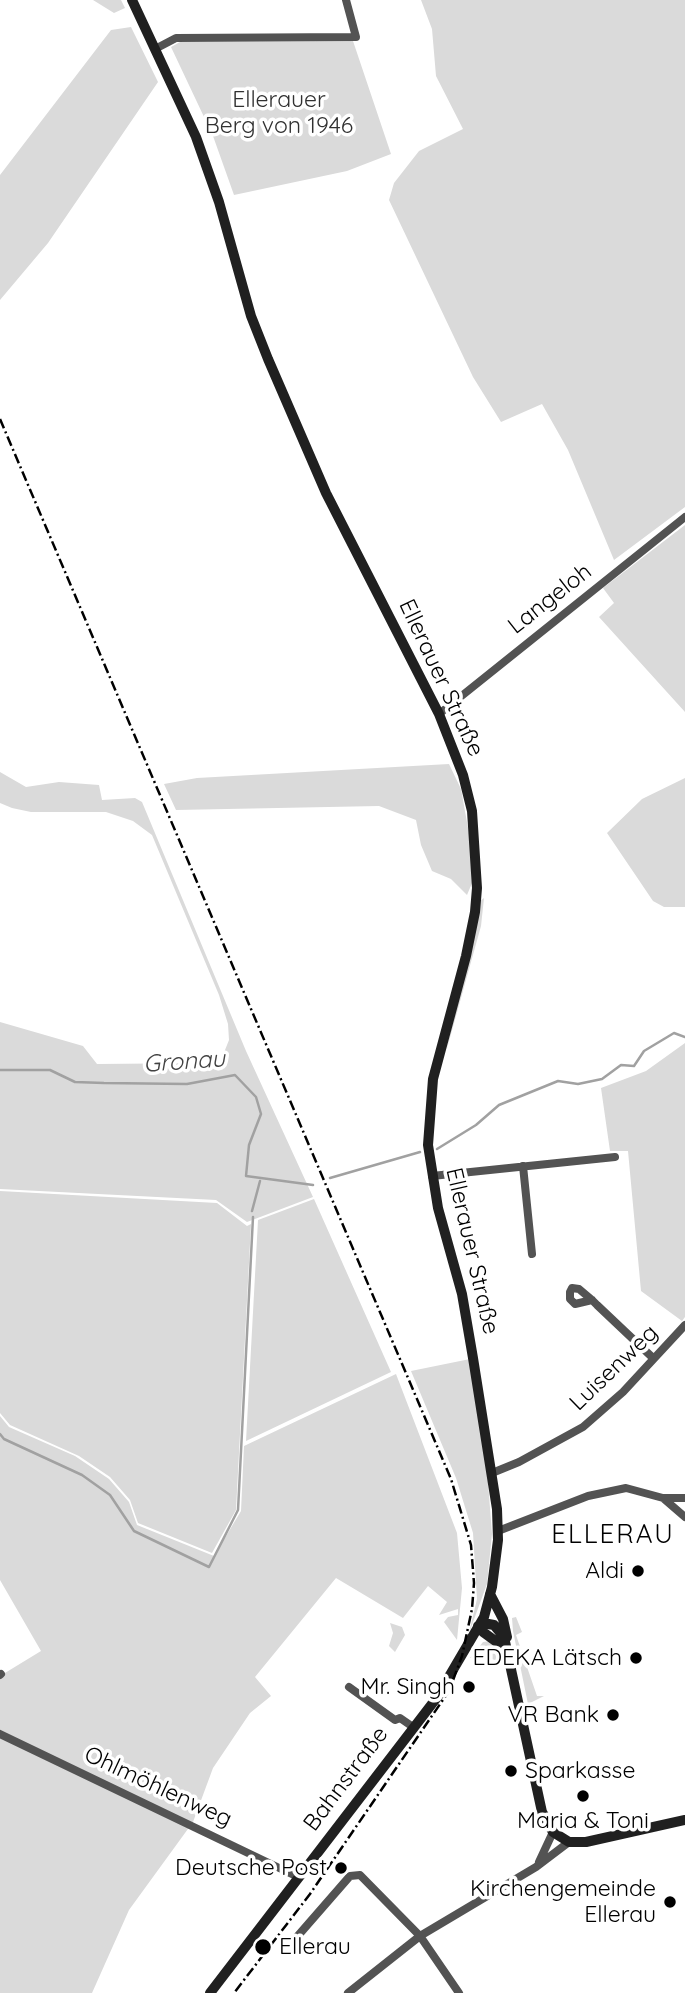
<!DOCTYPE html>
<meta charset="utf-8">
<style>
body{margin:0}
canvas{display:block;background:#fff}
</style>
<canvas width="685" height="1993"></canvas>
<script>
const context = document.querySelector('canvas').getContext('2d');
context.lineJoin = 'round';
function fill(path, color) {
  context.fillStyle = color;
  context.fill(path, 'evenodd');
}
function shape(rows) {
  const path = new Path2D();
  for (const r of rows) {
    path.moveTo(r[0], r[1]);
    for (let i = 2; i < r.length; i += 2) path.lineTo(r[i], r[i + 1]);
  }
  return path;
}
function stroke(path, color, width, dash) {
  context.strokeStyle = color;
  context.lineWidth = width;
  context.lineCap = dash ? 'butt' : 'round';
  context.setLineDash(dash || []);
  context.stroke(path);
}
function label(font, color, halo, rows, align = 'center') {
  context.font = font + ' Quicksand,sans-serif';
  context.lineWidth = 7;
  context.setLineDash([]);
  context.textBaseline = 'middle';
  context.strokeStyle = halo;
  context.fillStyle = color;
  for (const [text, x, y, turn = 0] of rows) {
    context.save();
    context.translate(x, y);
    context.rotate((+turn || 0) * Math.PI / 180);
    context.textAlign = isNaN(turn) ? turn : align;
    if (halo) context.strokeText(text, 0, 0);
    context.fillText(text, 0, 0);
    context.restore();
  }
}
fill(shape([
 [93,0,121,0,125,8,114,13],
 [421,0,685,0,685,507,614,560,568,450,542,404,501,422,473,377,389,200,394,183,419,151,463,129,436,76,432,29],
 [131,27,158,82,48,243,0,300,0,175,111,30],
 [353,41,391,154,347,171,234,195,213,136,171,47,180,42],
 [685,525,685,712,599,617,614,603,603,588],
 [449,764,461,789,470,839,472,883,467,895,451,879,432,871,421,845,416,820,379,806,176,810,164,784,197,778],
 [0,772,26,787,59,782,99,785,102,800,135,798,142,802,246,1051,313,1197,247,1222,216,1200,0,1189,0,1022,83,1046,97,1064,208,1063,223,1055,229,1040,228,1024,219,995,152,835,133,821,106,812,31,812,12,808,0,803],
 [685,778,685,907,664,907,653,901,607,833,642,799],
 [484,898,481,926,446,1052,480,901],
 [685,1043,685,1317,682,1321,641,1291,628,1151,610,1151,601,1088,646,1071],
 [0,1191,217,1203,247,1226,251,1224,236,1510,212,1553,138,1523,130,1500,110,1477,79,1456,10,1425,0,1413],
 [314,1199,391,1372,246,1441,258,1220],
 [470,1359,487,1469,492,1534,487,1584,469,1633,477,1599,473,1533,456,1478,411,1371],
 [396,1374,457,1533,462,1588,457,1640,444,1622,448,1617,458,1615,458,1609,439,1615,447,1602,428,1586,403,1618,336,1578,255,1677,271,1696,250,1713,213,1768,193,1822,129,1910,92,1993,0,1993,0,1676,41,1651,0,1580,0,1416,9,1427,75,1456,109,1479,129,1502,137,1525,214,1556,241,1511,244,1446],
 [516,1617,522,1632,516,1635,537,1696,544,1696,528,1704,513,1631,512,1618],
 [390,1623,402,1627,405,1635,395,1652,389,1646,393,1633],
 [490,1641,499,1648,502,1662,485,1657,470,1658,483,1642]
]), '#dadada');
stroke(shape([
 [0,1070,50,1070,75,1082,104,1083,187,1084,235,1075,256,1097,261,1114,249,1145,246,1176,313,1185],
 [437,1149,476,1125,499,1105,558,1081,578,1084,602,1079,621,1065,634,1066,644,1051,674,1033,685,1037],
 [330,1178,420,1152],
 [252,1211,260,1181],
 [0,1434,4,1439,82,1475,110,1495,134,1531,209,1567,238,1510,253,1217]
]), '#a1a1a1', 2.5);
stroke(shape([
 [155,49,176,38,356,37,346,0],
 [439,714,685,517],
 [523,1166,532,1254],
 [432,1176,615,1157],
 [592,1300,575,1304,570,1299,570,1292,572,1288,579,1289,592,1300,597,1305,653,1358],
 [492,1473,519,1462,583,1427,623,1392,685,1325],
 [663,1498,685,1498],
 [498,1531,588,1496,626,1488,663,1498,685,1517],
 [0,1675,1,1674],
 [349,1687,395,1720,400,1718,413,1727],
 [0,1734,298,1877],
 [539,1862,553,1832],
 [289,1946,350,1876,360,1875,420,1936,459,1993],
 [348,1993,420,1936,536,1867,569,1842]
]), '#535353', 8);
stroke(shape([
 [132,0,196,137,219,202,251,316,268,359,326,493,439,714,463,775,472,811,477,888,475,912,466,956,433,1079,428,1145,438,1208,462,1294,473,1358,497,1509,498,1540,492,1587,484,1617,440,1692],
 [490,1594,503,1619,507,1637],
 [478,1626,483,1623,494,1625,504,1637,542,1812,553,1832,569,1842,586,1842,685,1820],
 [483,1632,505,1648],
 [210,1993,445,1687]
]), '#202020', 10);
stroke(shape([
 [0,419,451,1479,471,1545,474,1583,472,1609,462,1656,449,1691,310,1894,234,1993]
]), '#000', 2.5, [10, 3.5, 2, 3.5]);
for (const [x, y, r, color] of [
 [638,1571,7,"#000"],
 [636,1658,7,"#000"],
 [469,1687,7,"#000"],
 [613,1715,7,"#000"],
 [511,1771,7,"#000"],
 [583,1796,7,"#000"],
 [341,1868,7,"#000"],
 [670,1902,7,"#000"],
 [263,1947,9,"#000"]
]) {
  const dot = new Path2D();
  dot.arc(x, y, r, 0, 2 * Math.PI);
  context.fillStyle = color;
  context.fill(dot);
  stroke(dot, '#fff', 2.5);
}
label('23px', '#313131', '#fff', [
 ["Ellerauer",279,100],
 ["Berg von 1946",279,126]
]);
label('23px', '#000', '#fff', [
 ["Langeloh",550,599,-38],
 ["Ellerauer Straße",441,678,65],
 ["Ellerauer Straße",472,1251,77],
 ["Luisenweg",614,1368,-44],
 ["Bahnstraße",346,1779,-53],
 ["Ohlmöhlenweg",158,1787,25]
]);
label('23px', '#000', '#fff', [
 ["Aldi",624,1571],
 ["EDEKA Lätsch",622,1658],
 ["Mr. Singh",455,1687],
 ["VR Bank",599,1715],
 ["Sparkasse",525,1771,"left"],
 ["Maria & Toni",583,1821,"center"],
 ["Deutsche Post",327,1868],
 ["Kirchengemeinde",656,1889],
 ["Ellerau",656,1915],
 ["Ellerau",279,1947,"left"]
], 'right');
label('italic 24px', '#424242', '#fff', [
 ["Gronau",184,1062,-4]
]);
context.letterSpacing = '2px';
label('26px', '#000', '#fff', [
 ["ELLERAU",613,1535]
]);
context.letterSpacing = '0px';
</script>
